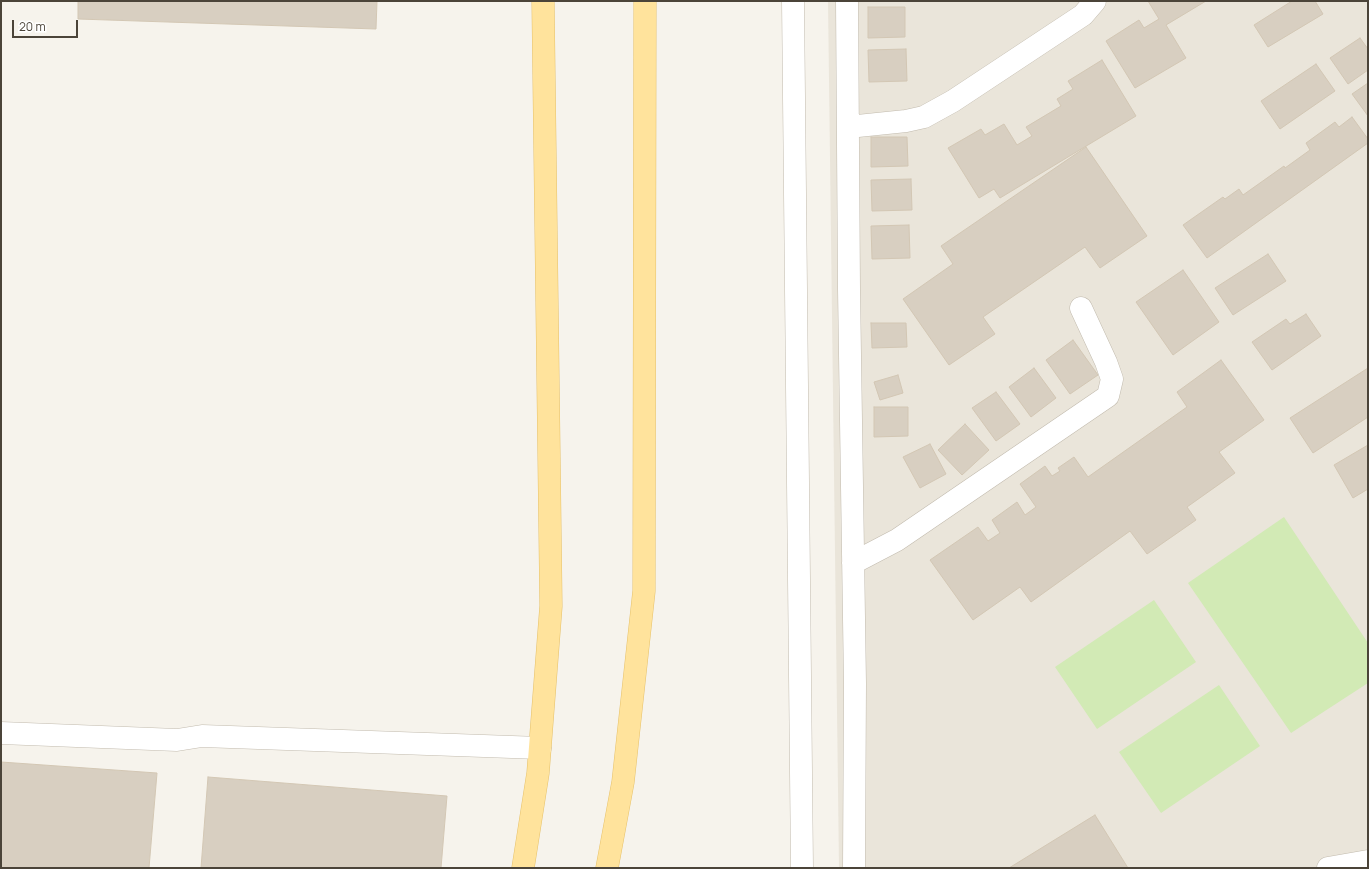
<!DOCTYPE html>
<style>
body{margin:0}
#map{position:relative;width:1369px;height:869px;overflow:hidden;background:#f6f3ec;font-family:Manrope,sans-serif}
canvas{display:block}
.frame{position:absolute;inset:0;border:2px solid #4b4439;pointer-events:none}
.scale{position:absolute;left:12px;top:20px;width:66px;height:18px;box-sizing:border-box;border:2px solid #4b4439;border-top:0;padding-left:5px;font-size:12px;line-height:14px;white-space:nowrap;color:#4b4439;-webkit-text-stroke:3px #fff;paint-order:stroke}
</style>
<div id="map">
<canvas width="1369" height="869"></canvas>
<div class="frame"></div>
<div class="scale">20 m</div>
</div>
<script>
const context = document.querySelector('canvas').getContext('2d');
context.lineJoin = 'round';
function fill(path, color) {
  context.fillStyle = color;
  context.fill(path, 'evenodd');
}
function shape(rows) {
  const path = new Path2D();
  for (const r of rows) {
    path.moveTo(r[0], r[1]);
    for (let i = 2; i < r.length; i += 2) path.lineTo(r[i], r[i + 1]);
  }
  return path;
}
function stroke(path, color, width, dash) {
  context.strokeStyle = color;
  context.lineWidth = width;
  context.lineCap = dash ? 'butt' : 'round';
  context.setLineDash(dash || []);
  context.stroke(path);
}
fill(shape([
 [828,1,1368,1,1368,868,839,868]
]), '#eae5da');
fill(shape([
 [1284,517,1368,643,1368,683,1291,733,1188,583],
 [1154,600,1196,662,1097,729,1055,667],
 [1219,685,1260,746,1161,813,1119,752]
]), '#d2eab5');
const building = shape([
 [78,1,377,1,376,29,78,19,78,1],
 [1148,1,1206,1,1166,25,1186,58,1135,88,1106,41,1139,20,1144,28,1159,19,1148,1],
 [1292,1,1315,1,1323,14,1268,47,1254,25,1292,1],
 [868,7,905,7,905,37,868,38,868,7],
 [1360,38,1368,49,1368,70,1348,84,1330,58,1360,38],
 [906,49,907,81,869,82,868,50,906,49],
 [1102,60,1136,116,1000,198,994,189,979,198,948,148,981,129,985,135,1004,124,1017,145,1032,136,1026,127,1061,106,1057,99,1073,89,1068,81,1102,60],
 [1316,64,1335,91,1280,129,1261,101,1316,64],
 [1368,83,1368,116,1352,94,1368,83],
 [1352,117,1368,139,1368,143,1207,258,1183,225,1223,197,1225,199,1239,189,1243,195,1284,166,1285,168,1310,150,1306,143,1335,122,1339,127,1352,117],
 [871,137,907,137,908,166,871,167,871,137],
 [1086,147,1147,236,1100,268,1085,247,983,317,995,334,949,365,903,299,953,264,941,246,1086,147],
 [911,179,912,210,872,211,871,180,911,179],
 [909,225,910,258,872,259,871,226,909,225],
 [1268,254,1286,281,1233,315,1215,288,1268,254],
 [1183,270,1219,322,1173,355,1136,302,1183,270],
 [1306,314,1321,336,1272,370,1252,342,1286,319,1290,324,1306,314],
 [871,323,906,323,907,347,872,348,871,323],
 [1073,340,1098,375,1070,394,1046,360,1073,340],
 [1221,360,1264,420,1219,452,1235,473,1187,507,1196,520,1147,554,1130,531,1031,602,1020,587,973,620,930,560,978,527,988,541,1000,533,992,520,1017,502,1025,515,1036,507,1020,484,1045,466,1052,476,1060,471,1058,468,1074,457,1088,477,1187,407,1177,392,1221,360],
 [1034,368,1056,398,1031,417,1009,387,1034,368],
 [1368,368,1368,417,1313,453,1290,418,1368,368],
 [898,375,903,393,880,400,874,382,898,375],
 [996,392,1020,424,996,441,972,408,996,392],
 [874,407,908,407,908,436,874,437,874,407],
 [965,424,989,450,962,475,938,450,965,424],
 [930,444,946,474,920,488,903,457,930,444],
 [1368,445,1368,489,1353,498,1334,465,1368,445],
 [1,762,157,773,149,868,1,868,1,762],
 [208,777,447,796,441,868,201,868,208,777],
 [1095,815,1128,868,1009,868,1095,815]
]);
fill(building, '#d8cfc1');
stroke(building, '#d3c7b4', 1);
const minor = shape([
 [793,1,802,868],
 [847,1,849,289,855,684,854,868],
 [848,127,906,121,924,117,953,101,1083,15,1095,1],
 [853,563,897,540,1108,396,1112,379,1106,362,1081,308],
 [1,733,177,740,202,736,540,748],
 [1328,868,1368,861]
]);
const major = shape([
 [523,868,538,773,551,606,543,1],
 [607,868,623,782,644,591,645,1]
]);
stroke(minor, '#c2bbae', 23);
stroke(major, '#e6c16a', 23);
stroke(minor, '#fff', 22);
stroke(major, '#ffe39c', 22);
</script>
